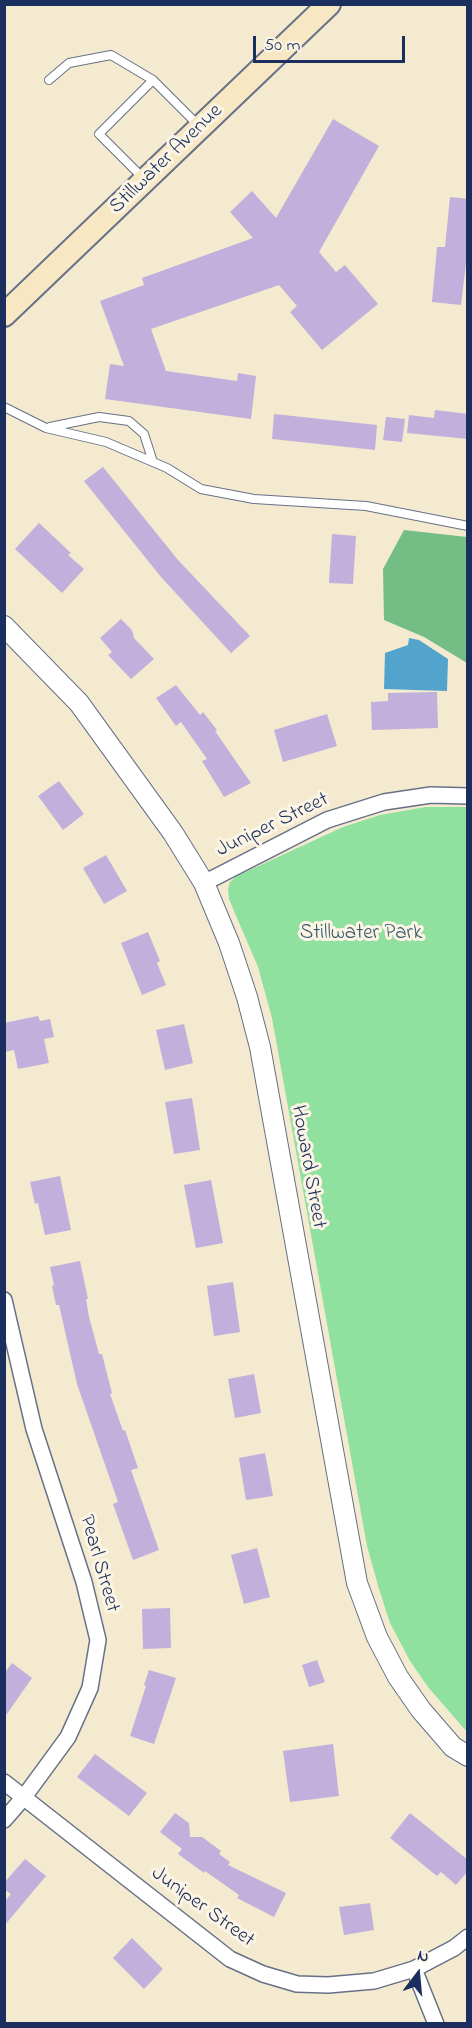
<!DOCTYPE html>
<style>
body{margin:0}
#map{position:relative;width:472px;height:2028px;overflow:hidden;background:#f3ead0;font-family:"Indie Flower",sans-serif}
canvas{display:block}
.frame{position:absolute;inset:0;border:6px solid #1b2f5e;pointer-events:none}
.north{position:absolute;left:388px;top:1944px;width:60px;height:60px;-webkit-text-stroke:4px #fcf5e5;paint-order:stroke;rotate:16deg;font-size:16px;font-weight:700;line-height:24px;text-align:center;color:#1b2f5e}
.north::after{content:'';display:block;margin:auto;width:21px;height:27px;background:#1b2f5e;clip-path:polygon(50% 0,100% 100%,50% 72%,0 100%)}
.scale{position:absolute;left:253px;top:36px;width:152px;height:27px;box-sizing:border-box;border:3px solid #1b2f5e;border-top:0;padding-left:8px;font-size:18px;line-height:21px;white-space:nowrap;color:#1b2f5e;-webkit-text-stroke:4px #fcf5e5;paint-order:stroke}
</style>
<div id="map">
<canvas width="472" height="2028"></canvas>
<div class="frame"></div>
<div class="north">N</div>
<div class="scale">50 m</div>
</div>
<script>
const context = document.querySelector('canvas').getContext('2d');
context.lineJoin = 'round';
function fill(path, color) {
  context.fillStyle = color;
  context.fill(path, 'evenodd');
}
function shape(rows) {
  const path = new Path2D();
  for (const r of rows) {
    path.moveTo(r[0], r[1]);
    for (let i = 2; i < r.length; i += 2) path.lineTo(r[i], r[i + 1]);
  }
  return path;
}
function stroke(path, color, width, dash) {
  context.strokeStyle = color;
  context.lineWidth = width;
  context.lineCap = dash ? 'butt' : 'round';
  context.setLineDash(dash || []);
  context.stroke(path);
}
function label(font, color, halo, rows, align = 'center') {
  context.font = font + ' "Indie Flower",sans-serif';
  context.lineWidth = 6;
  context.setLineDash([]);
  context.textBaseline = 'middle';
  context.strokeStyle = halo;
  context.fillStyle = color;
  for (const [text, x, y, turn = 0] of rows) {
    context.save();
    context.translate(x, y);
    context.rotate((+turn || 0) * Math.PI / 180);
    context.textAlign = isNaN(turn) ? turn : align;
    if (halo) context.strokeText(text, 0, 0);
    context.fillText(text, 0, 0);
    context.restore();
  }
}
fill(shape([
 [426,807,468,807,467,1732,428,1687,410,1661,390,1623,379,1589,367,1546,272,1018,258,967,234,911,229,899,228,889,230,882,237,876,343,827,380,815]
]), '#90e09f');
fill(shape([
 [404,530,467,537,467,663,424,637,384,620,383,569]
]), '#74be86');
fill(shape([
 [409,638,419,640,448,659,447,691,384,689,385,653,408,645]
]), '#53a4cd');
fill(shape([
 [333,119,379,146,319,252,336,272,345,265,378,304,322,350,290,312,297,306,279,285,151,329,166,371,237,381,238,373,256,376,251,419,105,399,110,364,124,366,100,301,144,285,142,278,253,238,230,212,252,191,276,218],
 [450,197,468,199,468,246,461,305,432,302,437,247,445,247],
 [435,410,468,414,468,439,407,433,409,415,434,418],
 [274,414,377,425,375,450,272,439],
 [386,417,405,419,402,442,383,440],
 [103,467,178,560,250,636,231,653,161,577,84,481],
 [39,523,71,553,68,555,84,569,62,593,15,549],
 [332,534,356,536,353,584,329,583],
 [121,619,132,630,134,638,154,659,131,679,108,655,112,652,100,638],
 [176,685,200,715,203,712,217,730,215,731,251,783,224,797,202,761,207,759,181,722,176,726,156,698],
 [437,692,438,728,372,730,371,702,388,701,388,693],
 [327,714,337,746,283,762,274,730],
 [59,781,84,814,63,830,38,796],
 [106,855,127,891,104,904,83,868],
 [148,932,160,961,157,963,166,985,142,995,121,943],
 [38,1016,40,1021,50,1019,54,1037,44,1039,49,1063,18,1069,14,1050,4,1052,4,1023],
 [184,1024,193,1063,165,1070,156,1030],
 [192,1098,200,1150,174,1154,165,1102],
 [60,1176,71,1230,45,1235,38,1203,35,1204,30,1182],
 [211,1180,223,1243,196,1248,184,1185],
 [80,1261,88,1299,86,1299,89,1317,99,1354,102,1354,112,1393,110,1394,123,1431,125,1430,138,1468,131,1470,159,1550,133,1560,113,1504,118,1502,77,1384,59,1305,56,1305,52,1286,54,1285,50,1267],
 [233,1282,240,1332,214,1336,207,1286],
 [254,1374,261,1413,235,1418,228,1379],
 [265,1453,273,1496,246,1500,239,1458],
 [257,1548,270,1597,244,1604,231,1555],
 [170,1608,171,1648,143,1649,142,1609],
 [317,1660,325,1682,309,1687,302,1665],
 [12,1663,32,1678,4,1718,4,1674],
 [149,1670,176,1678,154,1744,130,1736,146,1686,144,1685],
 [333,1744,339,1796,290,1802,283,1751],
 [95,1754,147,1793,129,1816,77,1777],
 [175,1813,189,1823,190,1837,202,1837,221,1851,219,1854,230,1862,228,1865,286,1893,274,1917,237,1898,239,1895,205,1871,204,1873,178,1854,182,1849,160,1832],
 [410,1813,468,1860,468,1871,456,1885,441,1872,437,1876,390,1838],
 [25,1859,46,1876,4,1926,4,1902,11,1894,4,1889,4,1883],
 [370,1903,374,1930,344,1935,339,1907],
 [132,1938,163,1969,144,1989,113,1958]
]), '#c0b0db');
const service = shape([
 [49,80,69,63,111,55,153,80],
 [144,179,99,134,153,80,198,125],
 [4,407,46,428,106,442,167,468,201,489,254,499,366,506,468,526],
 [50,427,99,417,129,421,144,434,153,462]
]);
const minor = shape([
 [204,883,327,820,384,802,431,795,468,796],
 [4,1300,34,1429,84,1582,98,1640,90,1688,68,1737,24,1797,4,1820],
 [4,1782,230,1959,263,1974,297,1984,328,1985,374,1981,414,1969,454,1948,468,1937],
 [414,1969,436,2024]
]);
const tertiary = shape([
 [4,626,79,703,173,833,204,883,229,943,247,997,260,1047,357,1583,377,1637,398,1677,421,1710,453,1747,468,1756]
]);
const secondary = shape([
 [4,315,329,4]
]);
stroke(service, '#677086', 10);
stroke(minor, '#677086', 18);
stroke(tertiary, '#677086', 22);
stroke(secondary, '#677086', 26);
stroke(service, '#fff', 8);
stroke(minor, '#fff', 15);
stroke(tertiary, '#fff', 20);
stroke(secondary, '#f7e8c3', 22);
label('21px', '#1b2f5e', '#fcf5e5', [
 ["Stillwater Avenue",167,160,-44],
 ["Juniper Street",273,826,-26],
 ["Howard Street",307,1167,80],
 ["Pearl Street",98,1564,74],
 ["Juniper Street",202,1908,36]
]);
label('21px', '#385b6e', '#fcf5e5', [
 ["Stillwater Park",361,935]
]);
</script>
